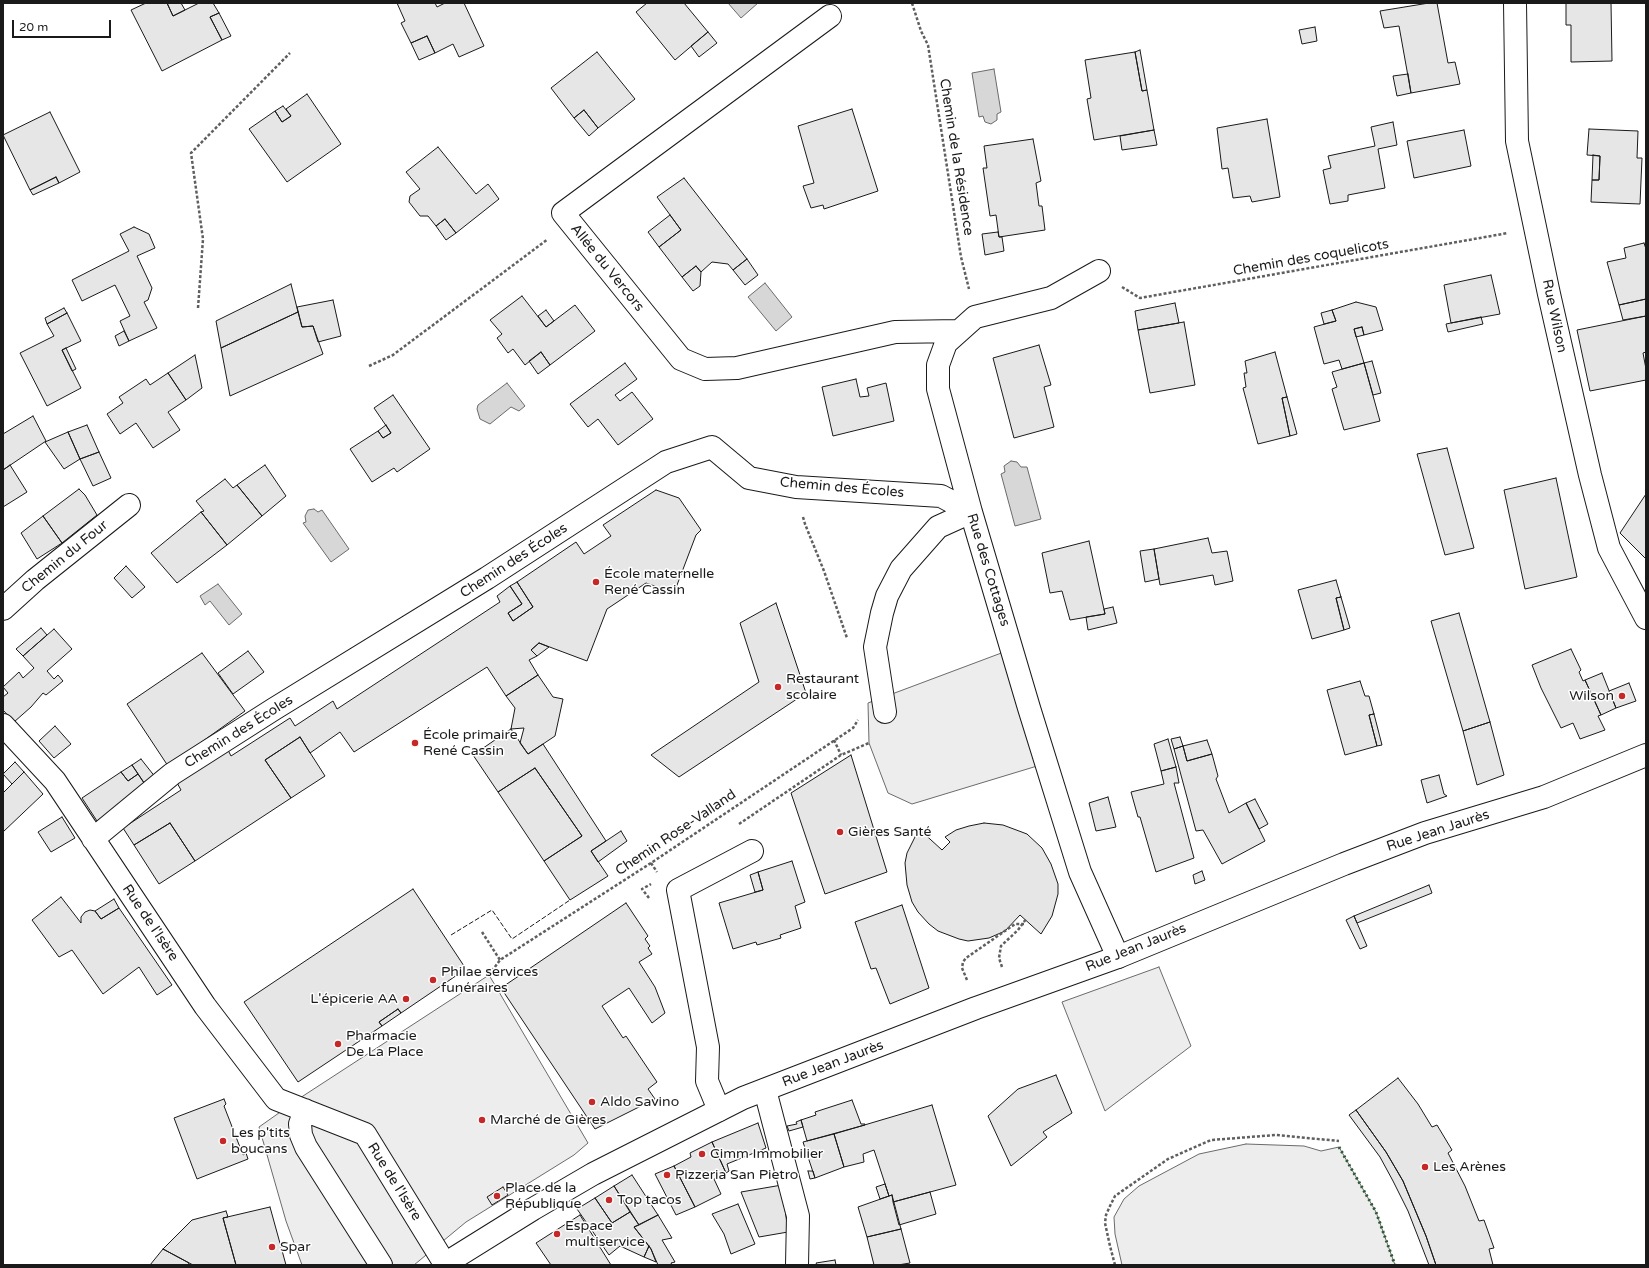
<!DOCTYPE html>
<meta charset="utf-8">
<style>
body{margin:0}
#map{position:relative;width:1649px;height:1268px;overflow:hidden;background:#fff;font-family:"Varela Round",sans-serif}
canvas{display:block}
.frame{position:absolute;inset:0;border:4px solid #1a1a1a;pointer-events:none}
.scale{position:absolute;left:12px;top:20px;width:99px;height:18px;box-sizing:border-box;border:2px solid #1a1a1a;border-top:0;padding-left:5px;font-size:12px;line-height:14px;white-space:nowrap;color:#1a1a1a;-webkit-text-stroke:3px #fff;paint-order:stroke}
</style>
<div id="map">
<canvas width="1649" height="1268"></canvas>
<div class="frame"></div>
<div class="scale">20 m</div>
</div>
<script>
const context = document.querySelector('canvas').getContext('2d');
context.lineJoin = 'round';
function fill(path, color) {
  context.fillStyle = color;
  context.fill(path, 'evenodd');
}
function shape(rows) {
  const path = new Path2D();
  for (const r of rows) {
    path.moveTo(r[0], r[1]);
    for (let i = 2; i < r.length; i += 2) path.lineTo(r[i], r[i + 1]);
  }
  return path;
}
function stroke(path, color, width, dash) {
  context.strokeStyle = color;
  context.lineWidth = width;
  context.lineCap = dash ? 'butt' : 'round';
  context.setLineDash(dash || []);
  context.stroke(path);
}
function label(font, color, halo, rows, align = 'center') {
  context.font = font + ' "Varela Round",sans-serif';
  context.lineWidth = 3;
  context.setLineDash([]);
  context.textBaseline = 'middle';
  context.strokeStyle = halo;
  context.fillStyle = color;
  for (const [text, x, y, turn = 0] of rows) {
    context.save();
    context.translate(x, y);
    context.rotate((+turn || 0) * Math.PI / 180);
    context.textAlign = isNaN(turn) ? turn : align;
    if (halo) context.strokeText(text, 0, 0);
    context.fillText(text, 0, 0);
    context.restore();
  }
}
const built = shape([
 [1012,649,1047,763,912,804,888,793,869,743,868,703,1012,649],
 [1159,967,1191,1046,1105,1111,1062,1002,1159,967],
 [489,975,588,1143,574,1155,466,1222,414,1265,302,1265,286,1221,259,1127,303,1096,489,975],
 [1246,1144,1304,1146,1321,1151,1339,1147,1376,1212,1395,1265,1122,1265,1115,1234,1114,1217,1124,1199,1139,1186,1199,1154,1246,1144]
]);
fill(built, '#ededed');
stroke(built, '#6a6a6a', 1);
const water = shape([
 [728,3,758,3,741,18,728,3],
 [994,69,1001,112,997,114,997,120,991,124,985,122,983,116,979,117,972,73,994,69],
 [765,283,792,317,776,331,748,297,765,283],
 [507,383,525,406,519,411,511,407,490,424,480,419,477,409,478,405,507,383],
 [1011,461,1017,462,1021,467,1027,467,1041,519,1015,526,1001,474,1005,472,1004,466,1011,461],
 [314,509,318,512,322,510,349,549,331,562,303,523,306,522,305,516,308,510,314,509],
 [218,584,242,614,229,625,210,601,205,605,200,596,218,584]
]);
fill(water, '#d7d7d7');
stroke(water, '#6a6a6a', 1);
const building = shape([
 [146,3,167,3,173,16,199,3,213,3,219,13,210,17,222,40,162,71,131,10,146,3],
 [167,3,181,3,185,10,173,16,167,3],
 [397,3,435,3,437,7,445,3,464,3,484,46,459,57,453,44,435,53,427,36,411,43,401,23,405,21,397,3],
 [647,3,684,3,708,32,675,60,636,12,647,3],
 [1429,3,1437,3,1448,63,1455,62,1460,84,1411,93,1399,26,1384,28,1380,11,1429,3],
 [1566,3,1611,3,1612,61,1571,62,1571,25,1566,25,1566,3],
 [219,13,231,36,222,40,210,17,219,13],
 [1315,27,1317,41,1302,44,1299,30,1315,27],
 [708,32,717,43,699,57,691,46,708,32],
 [427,36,435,53,419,60,411,43,427,36],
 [1140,50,1147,90,1142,91,1135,52,1140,50],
 [597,52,635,99,598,128,584,110,574,118,551,88,597,52],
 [1135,52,1142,91,1147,90,1154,130,1094,140,1087,99,1091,98,1085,60,1135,52],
 [1408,74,1411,93,1397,96,1393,76,1408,74],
 [307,94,341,144,287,182,249,129,275,111,282,122,291,116,286,109,307,94],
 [283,106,291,116,282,122,275,111,283,106],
 [852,109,878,191,824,209,823,205,811,208,803,186,814,183,798,126,852,109],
 [584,110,598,128,589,136,574,118,584,110],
 [50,112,80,172,59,183,56,177,30,190,3,135,50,112],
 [1267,119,1280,197,1252,202,1250,196,1233,198,1228,168,1222,169,1217,128,1267,119],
 [1393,122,1397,145,1378,149,1385,188,1348,195,1348,201,1330,204,1323,170,1331,168,1328,156,1375,146,1371,127,1393,122],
 [1589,129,1638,131,1637,158,1642,158,1640,204,1591,202,1592,180,1599,180,1600,156,1587,155,1589,129],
 [1154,130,1157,145,1122,150,1120,136,1154,130],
 [1464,130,1471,166,1414,178,1407,141,1464,130],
 [1033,139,1041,181,1036,183,1039,206,1042,206,1045,230,999,237,996,215,990,216,983,168,987,168,984,146,1033,139],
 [438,147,476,194,488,184,499,199,456,233,445,219,436,226,428,216,420,216,409,202,410,196,420,189,406,172,438,147],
 [1593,155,1600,156,1599,180,1592,180,1593,155],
 [56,177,59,183,33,195,30,190,56,177],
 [684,178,747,259,733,270,728,264,712,262,701,272,696,266,682,277,659,247,681,230,657,197,684,178],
 [670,215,681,230,659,247,648,232,670,215],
 [445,219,456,233,446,240,436,226,445,219],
 [134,227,149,234,155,248,137,256,152,288,148,300,144,302,157,328,129,341,120,321,130,316,115,285,82,301,72,280,129,251,120,234,134,227],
 [998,232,999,237,1002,237,1004,251,985,255,982,234,998,232],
 [1644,243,1646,249,1646,299,1619,305,1607,262,1626,258,1624,248,1644,243],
 [747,259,758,275,745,285,733,270,747,259],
 [696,266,701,272,700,286,693,291,682,277,696,266],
 [1491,275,1500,314,1451,323,1444,285,1491,275],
 [291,284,298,312,221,348,216,321,291,284],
 [522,296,546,327,575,305,595,331,550,365,541,352,525,365,513,349,508,353,497,338,502,334,490,320,522,296],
 [1646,299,1646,316,1623,320,1619,305,1646,299],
 [333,300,341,336,318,342,313,326,302,327,297,307,333,300],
 [1356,302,1376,307,1383,330,1364,335,1362,327,1354,329,1364,363,1342,369,1339,360,1324,364,1314,327,1336,321,1332,310,1356,302],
 [1175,303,1179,323,1138,330,1135,311,1175,303],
 [64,308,67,313,47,324,45,318,64,308],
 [546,310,554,321,546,327,538,316,546,310],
 [1332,310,1336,321,1324,324,1321,313,1332,310],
 [298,312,302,327,313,326,323,354,230,396,221,348,298,312],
 [67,313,81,341,62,350,81,388,47,406,20,353,54,336,47,324,67,313],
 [1646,316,1646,352,1643,353,1646,369,1646,380,1590,391,1577,330,1646,316],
 [1481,317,1483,324,1448,332,1446,324,1481,317],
 [1184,322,1195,385,1150,393,1138,330,1184,322],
 [1362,327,1364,335,1356,337,1354,329,1362,327],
 [124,331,129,341,119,346,115,336,124,331],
 [1039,345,1051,385,1044,387,1054,427,1014,438,993,358,1039,345],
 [66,348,76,369,72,371,62,350,66,348],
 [541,352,550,365,538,374,529,361,541,352],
 [1275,352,1287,397,1282,398,1290,436,1258,444,1243,388,1246,387,1244,373,1247,373,1245,361,1275,352],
 [195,355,202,388,186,400,168,373,195,355],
 [1372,361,1381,393,1373,395,1364,363,1372,361],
 [625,363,637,379,615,395,620,401,632,392,653,419,618,445,598,419,588,427,570,404,625,363],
 [1364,363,1380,421,1344,430,1332,389,1337,387,1332,372,1364,363],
 [168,373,186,400,168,412,180,430,153,448,136,423,120,434,107,414,123,403,119,397,146,379,150,385,168,373],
 [856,379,860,397,869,396,867,388,886,383,894,421,833,436,822,387,856,379],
 [393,395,430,449,397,472,394,468,372,482,350,449,378,431,383,438,391,433,374,408,393,395],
 [1287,397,1297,434,1290,436,1282,398,1287,397],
 [33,416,46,441,3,470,3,434,33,416],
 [87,425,99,452,80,459,68,432,87,425],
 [386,425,391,433,383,438,378,431,386,425],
 [68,432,80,459,64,469,45,442,68,432],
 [1447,448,1474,548,1445,555,1417,454,1447,448],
 [99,452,111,478,93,486,80,459,99,452],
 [10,465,27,492,3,507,3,470,10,465],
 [265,465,286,496,262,516,237,485,265,465],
 [1556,478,1577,577,1525,589,1504,490,1556,478],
 [225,479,233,488,237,485,262,516,227,545,201,512,204,511,196,501,225,479],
 [79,489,85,495,97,515,62,543,43,516,79,489],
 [656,490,679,498,701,530,696,535,674,593,646,583,607,609,587,661,539,643,531,650,537,656,529,660,538,675,506,696,487,667,354,752,340,732,310,753,300,737,265,760,291,798,195,861,170,823,134,845,123,828,181,790,176,781,227,748,231,756,290,718,295,726,333,701,337,709,500,602,497,596,510,586,522,604,508,613,513,621,533,607,517,582,576,542,584,554,611,536,603,525,656,490],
 [1646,494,1646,559,1620,533,1646,494],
 [201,512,227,545,177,583,151,553,201,512],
 [43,516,62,543,37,559,21,533,43,516],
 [1208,538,1212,553,1227,551,1233,581,1215,585,1213,575,1160,585,1154,549,1208,538],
 [1089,541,1105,614,1070,620,1062,591,1050,593,1042,553,1089,541],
 [1154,549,1159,579,1145,582,1140,551,1154,549],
 [126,566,145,587,132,598,114,578,126,566],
 [1336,580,1341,597,1336,598,1344,630,1312,639,1298,590,1336,580],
 [517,582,533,607,513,621,508,613,522,604,510,586,517,582],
 [1341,597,1350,628,1344,630,1336,598,1341,597],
 [776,603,806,693,679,777,651,755,759,682,740,623,776,603],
 [1113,607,1117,623,1088,630,1086,617,1105,614,1104,609,1113,607],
 [1459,613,1490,722,1463,731,1431,621,1459,613],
 [41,628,47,635,23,656,16,649,41,628],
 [54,629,72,649,47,671,54,679,58,675,63,681,46,695,43,693,31,707,14,722,3,710,3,697,8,693,3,687,19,672,23,678,34,668,23,656,54,629],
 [539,643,549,647,537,656,531,650,539,643],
 [1571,649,1581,670,1579,672,1583,681,1585,680,1601,715,1598,716,1605,730,1580,739,1573,723,1561,728,1541,688,1532,665,1571,649],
 [248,651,264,672,233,694,218,673,248,651],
 [202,653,245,711,168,766,127,704,202,653],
 [1602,673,1616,708,1601,715,1585,680,1602,673],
 [538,675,553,697,563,699,555,736,528,754,520,743,524,728,511,729,515,708,506,696,538,675],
 [1360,681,1365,696,1369,696,1374,714,1369,715,1377,746,1345,755,1327,690,1360,681],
 [1629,683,1636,701,1616,708,1609,691,1629,683],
 [1374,714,1382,745,1377,746,1369,715,1374,714],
 [1490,722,1504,775,1477,785,1463,731,1490,722],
 [55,726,71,744,54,758,39,741,55,726],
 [511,729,528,754,543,744,606,841,591,851,608,876,570,900,544,861,582,836,535,768,498,792,473,755,511,729],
 [300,737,325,776,291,798,265,760,300,737],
 [1180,737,1183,746,1174,749,1171,739,1180,737],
 [1168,739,1176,767,1161,771,1154,744,1168,739],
 [1207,740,1212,754,1187,761,1183,746,1207,740],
 [1183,746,1187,761,1212,754,1218,776,1216,779,1229,813,1246,803,1265,841,1222,864,1203,830,1196,831,1174,749,1183,746],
 [851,755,887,872,825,894,791,793,851,755],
 [141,759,156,778,147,787,132,765,141,759],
 [15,762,24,772,12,784,3,774,15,762],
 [132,765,138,774,128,781,121,772,132,765],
 [1176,767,1179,783,1174,783,1194,858,1156,872,1140,817,1138,817,1131,792,1164,784,1161,771,1176,767],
 [535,768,582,836,544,861,498,792,535,768],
 [24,772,43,794,3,832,3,793,24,772],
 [121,772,128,781,138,774,148,789,97,821,82,798,121,772],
 [1439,775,1444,794,1447,796,1427,803,1421,780,1439,775],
 [1108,797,1116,827,1096,831,1089,803,1108,797],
 [1255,799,1268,824,1259,829,1246,803,1255,799],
 [62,817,75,838,51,852,38,832,62,817],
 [170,823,195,861,159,884,134,845,170,823],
 [984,823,1003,825,1027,834,1042,848,1051,864,1058,884,1058,894,1052,916,1041,934,1020,915,1005,931,989,938,968,941,959,939,938,931,929,924,918,912,912,902,907,885,905,863,907,853,919,829,942,850,950,842,945,837,956,830,969,826,984,823],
 [621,831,627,841,598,862,591,851,621,831],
 [792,861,805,902,795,906,801,928,780,935,781,938,757,945,756,942,733,949,719,903,763,890,758,872,792,861],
 [1202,871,1205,880,1195,884,1193,875,1202,871],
 [758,872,763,890,755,892,750,875,758,872],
 [1429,885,1432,893,1357,923,1354,916,1429,885],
 [413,889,466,969,401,1013,398,1009,379,1022,382,1026,298,1082,244,1002,413,889],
 [61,897,81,923,81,917,85,912,90,910,95,911,101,919,119,908,172,985,157,995,139,967,103,994,72,950,59,957,32,920,61,897],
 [114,899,119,908,101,919,95,911,114,899],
 [626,903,648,936,645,939,650,946,648,948,652,954,639,962,655,987,665,1013,652,1023,629,988,602,1006,623,1038,626,1036,657,1082,648,1089,655,1099,595,1129,501,988,626,903],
 [902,905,929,988,890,1004,876,968,871,969,855,922,902,905],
 [1354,916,1367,946,1360,949,1346,920,1354,916],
 [398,1009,401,1013,382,1026,379,1022,398,1009],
 [1056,1075,1072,1113,1043,1132,1047,1137,1011,1166,988,1116,1018,1089,1056,1075],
 [1398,1078,1418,1104,1432,1127,1437,1125,1452,1150,1448,1153,1465,1186,1479,1221,1484,1220,1494,1248,1489,1249,1493,1265,1436,1265,1426,1236,1403,1181,1386,1152,1356,1110,1398,1078],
 [224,1099,226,1104,224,1106,243,1155,246,1153,248,1159,197,1179,174,1118,224,1099],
 [852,1100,861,1124,865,1124,865,1125,807,1141,801,1120,816,1115,815,1112,852,1100],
 [932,1105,956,1185,893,1202,892,1195,889,1196,874,1150,863,1154,864,1162,844,1167,834,1134,932,1105],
 [1356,1110,1386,1152,1403,1181,1426,1236,1436,1265,1429,1265,1408,1211,1393,1181,1380,1157,1349,1115,1356,1110],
 [801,1120,803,1127,789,1131,787,1126,797,1124,796,1122,801,1120],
 [758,1123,766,1148,727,1164,729,1171,726,1173,712,1142,758,1123],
 [834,1134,844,1167,815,1178,803,1142,834,1134],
 [712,1142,726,1173,714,1179,721,1194,695,1207,674,1166,691,1157,690,1153,712,1142],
 [674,1166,695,1207,676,1215,655,1174,674,1166],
 [808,1171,813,1171,815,1178,810,1179,808,1171],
 [632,1175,658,1215,639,1225,614,1186,632,1175],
 [885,1184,889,1196,880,1199,876,1187,885,1184],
 [782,1185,788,1232,759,1237,741,1192,782,1185],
 [614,1186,630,1212,612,1223,595,1198,614,1186],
 [503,1187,508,1195,492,1205,487,1197,503,1187],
 [930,1192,936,1214,899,1225,893,1202,930,1192],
 [892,1195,901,1229,867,1237,858,1207,892,1195],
 [595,1198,612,1223,630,1212,639,1225,634,1227,649,1246,644,1257,620,1246,609,1255,577,1209,595,1198],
 [738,1204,755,1244,731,1254,724,1234,712,1214,738,1204],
 [270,1207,286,1265,236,1265,223,1218,270,1207],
 [226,1211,228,1217,223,1218,236,1265,193,1265,163,1249,192,1220,226,1211],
 [580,1215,611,1265,551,1265,536,1243,580,1215],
 [658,1215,672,1238,662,1240,675,1262,671,1263,672,1265,658,1265,651,1249,634,1227,658,1215],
 [901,1229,910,1263,898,1265,874,1265,867,1237,901,1229],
 [649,1246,651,1249,656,1262,644,1257,649,1246],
 [163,1249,189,1263,188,1265,150,1265,163,1249],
 [835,1260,836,1265,817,1265,816,1263,835,1260]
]);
fill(building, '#e6e6e6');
stroke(building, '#1a1a1a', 1);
const minor = shape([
 [1515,3,1517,141,1549,294,1590,475,1609,548,1646,618],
 [830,16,563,213,681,359,705,369,737,368,895,332,959,331],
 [1099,271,1051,298,975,317,946,343,938,365,938,389,971,512,1029,708,1080,872,1118,957],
 [3,609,35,580,129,505],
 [885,712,875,647,882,613,887,596,901,569,938,527,971,512],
 [3,725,55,781,205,1006,276,1099,365,1134,445,1264],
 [93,839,172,774,274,709,487,578,666,462,712,447,749,478,796,487,941,496,971,512],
 [765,1090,798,1216,797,1265],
 [305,1110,300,1124,301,1135,306,1147,381,1265],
 [719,1110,707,1081,708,1047,678,890,752,851]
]);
const major = shape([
 [443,1265,533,1209,593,1174,743,1098,976,1008,1118,957,1344,864,1425,833,1544,797,1646,755]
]);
stroke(minor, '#1a1a1a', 24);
stroke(major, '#1a1a1a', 24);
stroke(shape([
 [912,3,921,31,928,45,961,257,969,289],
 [1122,287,1140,298,1508,233],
 [198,308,203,239,191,153,290,53],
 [369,366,393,355,548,239],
 [803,517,805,524,824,571,847,638],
 [834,740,841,755],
 [739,824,841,755,869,743],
 [651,863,657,872],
 [649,898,642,889,651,884],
 [482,932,500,960],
 [1002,967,999,958,1001,946,1018,930,1026,919],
 [489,975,500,960,651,863,853,728,858,720],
 [967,980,962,968,963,962,966,958,1015,924,1024,924],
 [1115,1265,1110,1246,1105,1223,1106,1215,1110,1206,1115,1196,1168,1159,1211,1140,1276,1135,1339,1141]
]), '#5f5f5f', 2.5, [3, 2]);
stroke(minor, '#fff', 22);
stroke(major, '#fff', 22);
stroke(shape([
 [1339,1147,1376,1212,1395,1265]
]), '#2b5a34', 3, [2, 3]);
stroke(shape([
 [451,935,492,910,512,939,570,900]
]), '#1a1a1a', 1, [5, 2]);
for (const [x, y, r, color] of [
 [596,582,4,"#c62828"],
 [778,687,4,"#c62828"],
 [1622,696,4,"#c62828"],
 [415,743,4,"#c62828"],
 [840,832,4,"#c62828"],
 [433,980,4,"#c62828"],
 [406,999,4,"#c62828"],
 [338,1044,4,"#c62828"],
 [592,1102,4,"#c62828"],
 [482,1120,4,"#c62828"],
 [223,1141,4,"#c62828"],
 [702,1154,4,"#c62828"],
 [1425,1167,4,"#c62828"],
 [667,1175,4,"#c62828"],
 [497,1196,4,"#c62828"],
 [609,1200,4,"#c62828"],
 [557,1234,4,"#c62828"],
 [272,1247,4,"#c62828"]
]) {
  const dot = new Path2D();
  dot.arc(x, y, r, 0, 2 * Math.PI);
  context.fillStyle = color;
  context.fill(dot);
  stroke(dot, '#fff', 1.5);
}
label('14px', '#1a1a1a', '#fff', [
 ["Chemin de la Résidence",956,157,81],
 ["Chemin des coquelicots",1311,258,-10],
 ["Allée du Vercors",607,268,51],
 ["Rue Wilson",1554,316,78],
 ["Chemin des Écoles",842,488,5],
 ["Chemin du Four",65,557,-39],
 ["Chemin des Écoles",514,561,-33],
 ["Rue des Cottages",988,570,73],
 ["Chemin des Écoles",239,732,-32],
 ["Rue Jean Jaurès",1438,831,-18],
 ["Chemin Rose-Valland",676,833,-34],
 ["Rue de l'Isère",150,923,56],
 ["Rue Jean Jaurès",1136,948,-22],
 ["Rue Jean Jaurès",833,1064,-21],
 ["Rue de l'Isère",394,1182,58]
]);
label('14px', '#1a1a1a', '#fff', [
 ["École maternelle",604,574],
 ["René Cassin",604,590],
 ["Restaurant",786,679],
 ["scolaire",786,695],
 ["Wilson",1614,696,"right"],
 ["École primaire",423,735],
 ["René Cassin",423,751],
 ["Gières Santé",848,832],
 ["Philae services",441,972],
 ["funéraires",441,988],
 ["L'épicerie AA",398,999,"right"],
 ["Pharmacie",346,1036],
 ["De La Place",346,1052],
 ["Aldo Savino",600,1102],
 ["Marché de Gières",490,1120],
 ["Les p'tits",231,1133],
 ["boucans",231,1149],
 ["Cimm Immobilier",710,1154],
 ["Les Arènes",1433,1167],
 ["Pizzeria San Pietro",675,1175],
 ["Place de la",505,1188],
 ["République",505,1204],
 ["Top tacos",617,1200],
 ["Espace",565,1226],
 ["multiservice",565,1242],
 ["Spar",280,1247]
], 'left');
</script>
